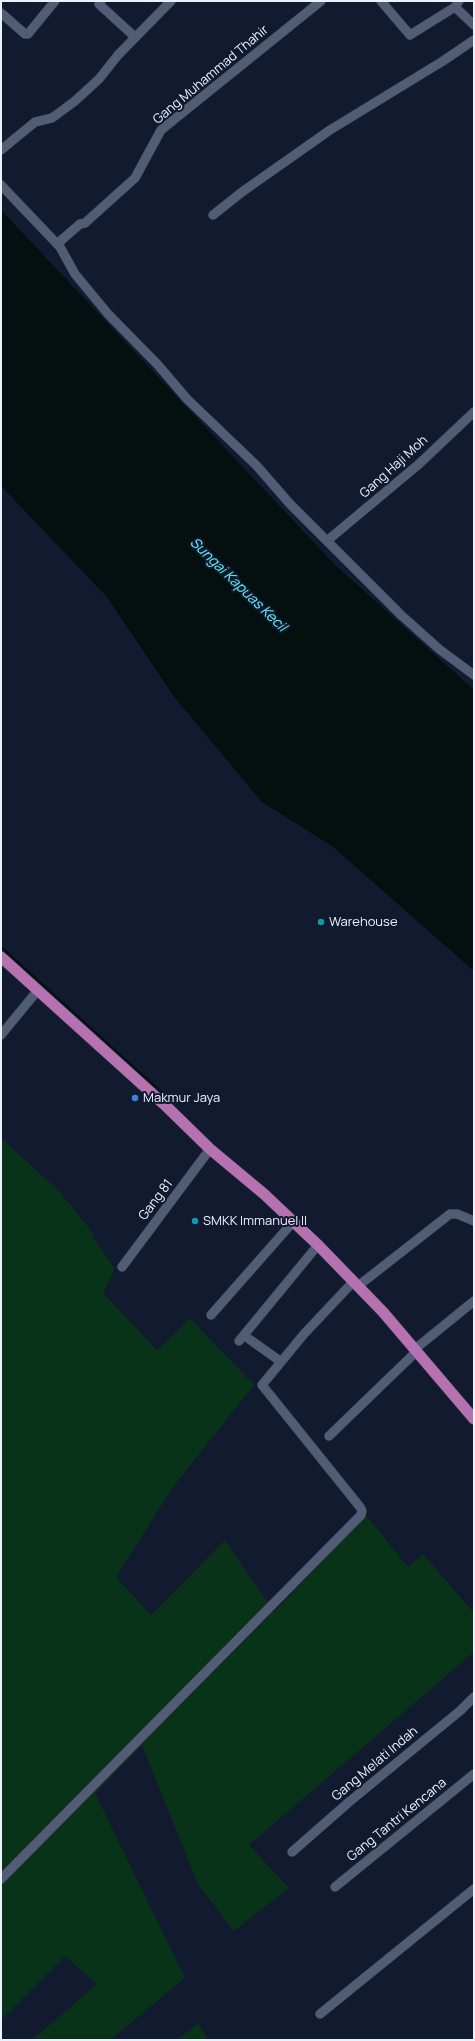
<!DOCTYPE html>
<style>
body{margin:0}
#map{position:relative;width:475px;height:2041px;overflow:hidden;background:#111a2e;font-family:Manrope,sans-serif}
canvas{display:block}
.frame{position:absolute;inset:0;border:2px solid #ecf1fd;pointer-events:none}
</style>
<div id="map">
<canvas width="475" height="2041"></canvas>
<div class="frame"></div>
</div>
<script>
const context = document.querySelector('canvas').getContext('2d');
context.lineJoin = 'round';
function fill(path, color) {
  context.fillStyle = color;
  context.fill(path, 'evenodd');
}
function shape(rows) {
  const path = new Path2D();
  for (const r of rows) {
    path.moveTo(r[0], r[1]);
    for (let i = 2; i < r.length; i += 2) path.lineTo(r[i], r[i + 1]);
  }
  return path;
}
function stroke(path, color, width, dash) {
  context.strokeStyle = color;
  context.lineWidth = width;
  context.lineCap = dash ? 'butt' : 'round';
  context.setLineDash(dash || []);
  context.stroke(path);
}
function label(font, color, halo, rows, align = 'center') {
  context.font = font + ' Manrope,sans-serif';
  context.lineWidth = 4;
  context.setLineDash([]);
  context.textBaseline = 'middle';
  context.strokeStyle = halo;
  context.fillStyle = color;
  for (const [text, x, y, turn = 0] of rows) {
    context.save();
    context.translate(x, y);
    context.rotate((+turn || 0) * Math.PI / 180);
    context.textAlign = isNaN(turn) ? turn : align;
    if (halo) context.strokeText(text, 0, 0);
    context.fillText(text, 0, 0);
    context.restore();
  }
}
fill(shape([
 [1,1138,59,1191,93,1233,92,1236,115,1269,103,1293,157,1350,190,1318,254,1385,173,1487,116,1577,151,1615,225,1540,274,1612,366,1515,408,1567,423,1554,474,1613,474,1652,249,1845,289,1888,234,1931,198,1884,142,1745,95,1793,185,1978,110,2040,32,2040,97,1984,65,1956,1,2020],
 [198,2023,208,2040,177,2040]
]), '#083319');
fill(shape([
 [1,210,334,564,474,690,474,971,332,846,262,802,175,698,107,597,1,486]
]), '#040f10');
stroke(shape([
 [1,947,168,1098]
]), '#040f10', 2);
const minor = shape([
 [101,1,99,4,101,6,135,37],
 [381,1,410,35,455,7,459,1],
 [455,7,474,25],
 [1,13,25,34,28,34,55,1],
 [1,150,35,122,52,118,75,101,99,79,118,55,171,1],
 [1,185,60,247,75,274,108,314,158,365,187,399,257,466,290,504,401,615,439,649,474,675],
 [213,215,242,192,330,130,443,61,474,40],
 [57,244,80,224,85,223,135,178,161,130,321,1],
 [328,540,419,464,474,412],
 [1,1035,38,990],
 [122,1267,210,1149],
 [358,1286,450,1214,457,1214,474,1221],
 [211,1315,293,1222],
 [249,1339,280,1361],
 [239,1341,318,1245],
 [415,1349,474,1301],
 [329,1436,417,1351],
 [292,1852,349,1802,461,1710,474,1697],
 [1,1879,361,1515,362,1511,360,1507,262,1385,304,1334,353,1282],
 [335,1887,474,1774],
 [320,2014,474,1889]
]);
const major = shape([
 [1,957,167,1107,210,1149,264,1194,318,1245,383,1312,474,1419]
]);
stroke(minor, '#303444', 10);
stroke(major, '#303444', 12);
stroke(minor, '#515d75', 9);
stroke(major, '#b672b0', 11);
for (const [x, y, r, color] of [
 [321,922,4,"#0f9aa8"],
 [135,1098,4,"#3f7fe0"],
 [195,1221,4,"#0f9aa8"]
]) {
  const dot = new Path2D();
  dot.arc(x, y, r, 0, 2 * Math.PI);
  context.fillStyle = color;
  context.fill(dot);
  stroke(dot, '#111a2e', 1.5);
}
label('13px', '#ecf1fd', '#111a2e', [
 ["Gang Muhammad Thahir",211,75,-40],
 ["Gang Haji Moh",394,467,-42],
 ["Gang 81",156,1200,-53],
 ["Gang Melati Indah",375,1764,-40],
 ["Gang Tantri Kencana",397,1820,-39]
]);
label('13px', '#ecf1fd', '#111a2e', [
 ["Warehouse",329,922],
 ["Makmur Jaya",143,1098],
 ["SMKK Immanuel II",203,1221]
], 'left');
label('italic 14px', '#61f1f9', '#111a2e', [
 ["Sungai Kapuas Kecil",238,585,44]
]);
</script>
